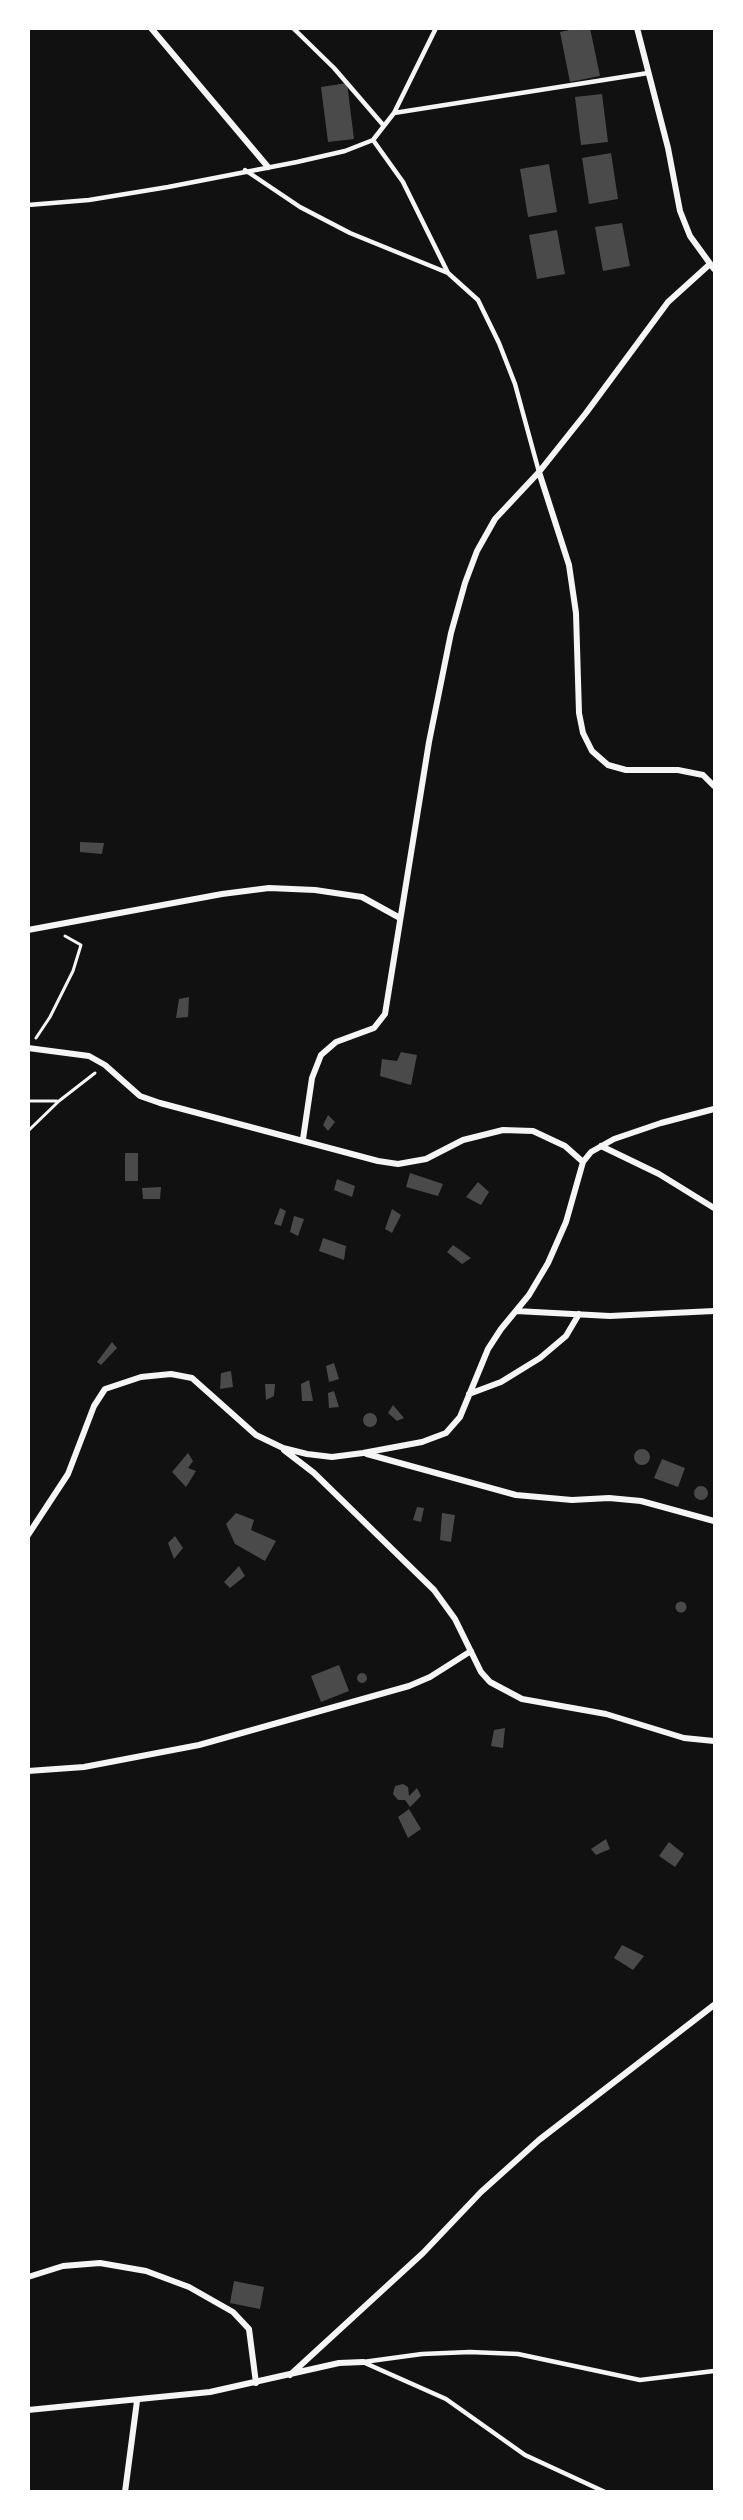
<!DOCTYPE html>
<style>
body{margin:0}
#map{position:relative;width:743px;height:2520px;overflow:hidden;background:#111;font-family:"Archivo Narrow",sans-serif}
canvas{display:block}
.frame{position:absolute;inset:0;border:30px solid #fff;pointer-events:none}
</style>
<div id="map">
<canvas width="743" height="2520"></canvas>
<div class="frame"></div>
</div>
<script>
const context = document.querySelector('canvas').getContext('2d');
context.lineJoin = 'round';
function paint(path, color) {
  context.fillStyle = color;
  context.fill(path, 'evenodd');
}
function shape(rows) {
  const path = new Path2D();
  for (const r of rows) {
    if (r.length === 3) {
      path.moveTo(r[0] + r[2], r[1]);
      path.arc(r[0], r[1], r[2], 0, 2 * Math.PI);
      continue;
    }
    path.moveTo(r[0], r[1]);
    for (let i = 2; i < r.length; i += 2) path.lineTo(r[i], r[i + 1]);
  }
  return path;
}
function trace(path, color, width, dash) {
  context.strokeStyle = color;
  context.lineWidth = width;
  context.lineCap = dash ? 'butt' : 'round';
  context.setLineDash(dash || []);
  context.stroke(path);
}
const building = shape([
 [578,28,590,28,600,76,570,82,560,32],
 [347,83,354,139,328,142,321,87],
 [602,94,608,142,581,145,575,97],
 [611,153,618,199,589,204,582,158],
 [549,164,557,212,528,217,520,169],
 [622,223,630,266,603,271,595,227],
 [557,230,565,274,537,279,529,235],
 [80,842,104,843,102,854,80,852],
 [189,997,188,1017,176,1018,179,999],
 [401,1052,417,1055,411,1085,380,1076,382,1059,397,1061],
 [328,1115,335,1122,328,1131,323,1125],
 [125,1153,138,1153,138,1181,125,1181],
 [410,1173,443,1184,438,1196,406,1187],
 [337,1179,355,1186,352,1197,334,1190],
 [478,1182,489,1192,481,1205,466,1197],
 [161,1187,160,1199,143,1199,142,1188],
 [280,1208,286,1211,281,1226,274,1224],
 [392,1209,401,1215,392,1233,385,1229],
 [294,1216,304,1219,298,1236,290,1232],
 [323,1238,346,1246,344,1260,319,1251],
 [453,1245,471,1258,462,1264,447,1252],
 [112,1342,117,1348,101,1365,97,1362],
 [334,1363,339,1379,329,1382,326,1366],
 [231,1371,233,1387,220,1389,221,1373],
 [309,1380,313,1401,302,1401,301,1384],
 [265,1384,275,1384,274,1396,266,1400],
 [334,1391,339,1407,329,1408,328,1393],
 [393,1405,404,1418,397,1421,388,1413],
 [370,1420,7],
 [642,1457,8],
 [188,1453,193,1461,188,1468,196,1471,186,1487,172,1472],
 [662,1459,685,1468,678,1487,654,1478],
 [701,1493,7],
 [417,1507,424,1508,421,1522,413,1520],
 [236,1513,254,1520,251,1530,276,1541,265,1561,235,1544,226,1524],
 [442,1513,455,1515,451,1542,440,1540],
 [175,1536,183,1548,174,1559,168,1543],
 [239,1566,245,1576,230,1588,224,1582],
 [681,1607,5.5],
 [339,1665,349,1691,321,1702,311,1676],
 [362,1678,5],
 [505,1728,503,1748,491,1746,494,1730],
 [403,1784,408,1787,409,1796,417,1788,421,1796,410,1807,405,1800,398,1800,393,1794,395,1786],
 [409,1809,421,1829,408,1838,398,1817],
 [606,1839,610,1849,596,1855,591,1849],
 [669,1842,684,1854,675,1867,659,1856],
 [622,1945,644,1956,633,1970,614,1958],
 [234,2281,264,2287,260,2309,230,2303]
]);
const path = shape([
 [36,1038,50,1017,73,971,81,945,65,936],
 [28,1101,57,1101],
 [28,1131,59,1101,95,1073]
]);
const service = shape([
 [293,28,334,68,384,126],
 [394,113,648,73],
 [373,140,403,182,448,273],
 [245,170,300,207,350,233,448,273,478,300,499,343,515,384,539,472],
 [28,205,89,200,168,187,297,162,345,151,373,140,394,113,436,28],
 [363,2362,422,2354,470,2352,518,2354,640,2380,714,2371],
 [365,2363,446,2399,525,2455,605,2492]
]);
const minor = shape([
 [151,28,268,167],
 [637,28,668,148,680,211,690,236,714,269],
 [539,472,569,565,576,613,579,713,583,733,592,751,608,765,626,770,678,770,703,775,714,786],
 [28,930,222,894,269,888,315,890,362,897,400,918],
 [28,1048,89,1056,105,1065,140,1096,160,1103,378,1161,398,1164,426,1159,463,1140,503,1130,533,1131,565,1146,583,1162],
 [303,1139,312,1078,321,1055,336,1042,374,1028,385,1014,429,742,451,633,465,583,477,551,495,519,539,472,586,413,668,302,710,264],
 [601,1146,659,1174,714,1208],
 [516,1311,610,1316,714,1311],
 [469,1394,501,1382,540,1358,566,1336,579,1314],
 [284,1450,314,1473,434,1590,455,1619,481,1672,490,1682,522,1699,606,1714,684,1738,714,1741],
 [367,1454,516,1495,572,1500,609,1498,641,1501,714,1521],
 [28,1535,68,1474,94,1406,105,1389,141,1377,171,1374,192,1378,256,1435,283,1448,307,1454,332,1457,363,1453,422,1442,446,1433,460,1417,488,1349,501,1329,529,1295,548,1263,566,1222,583,1162,591,1152,614,1139,661,1123,714,1109],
 [28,1771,84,1767,199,1745,409,1686,430,1677,471,1651],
 [28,2277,63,2266,100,2263,146,2271,189,2287,233,2312,249,2329,256,2383],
 [290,2375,423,2253,481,2192,539,2140,714,2005],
 [28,2410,210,2392,339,2363,363,2362],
 [125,2492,137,2401]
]);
paint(building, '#4a4a4a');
trace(path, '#f5f5f5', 3);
trace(service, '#f5f5f5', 4.5);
trace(minor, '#f5f5f5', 6);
</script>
